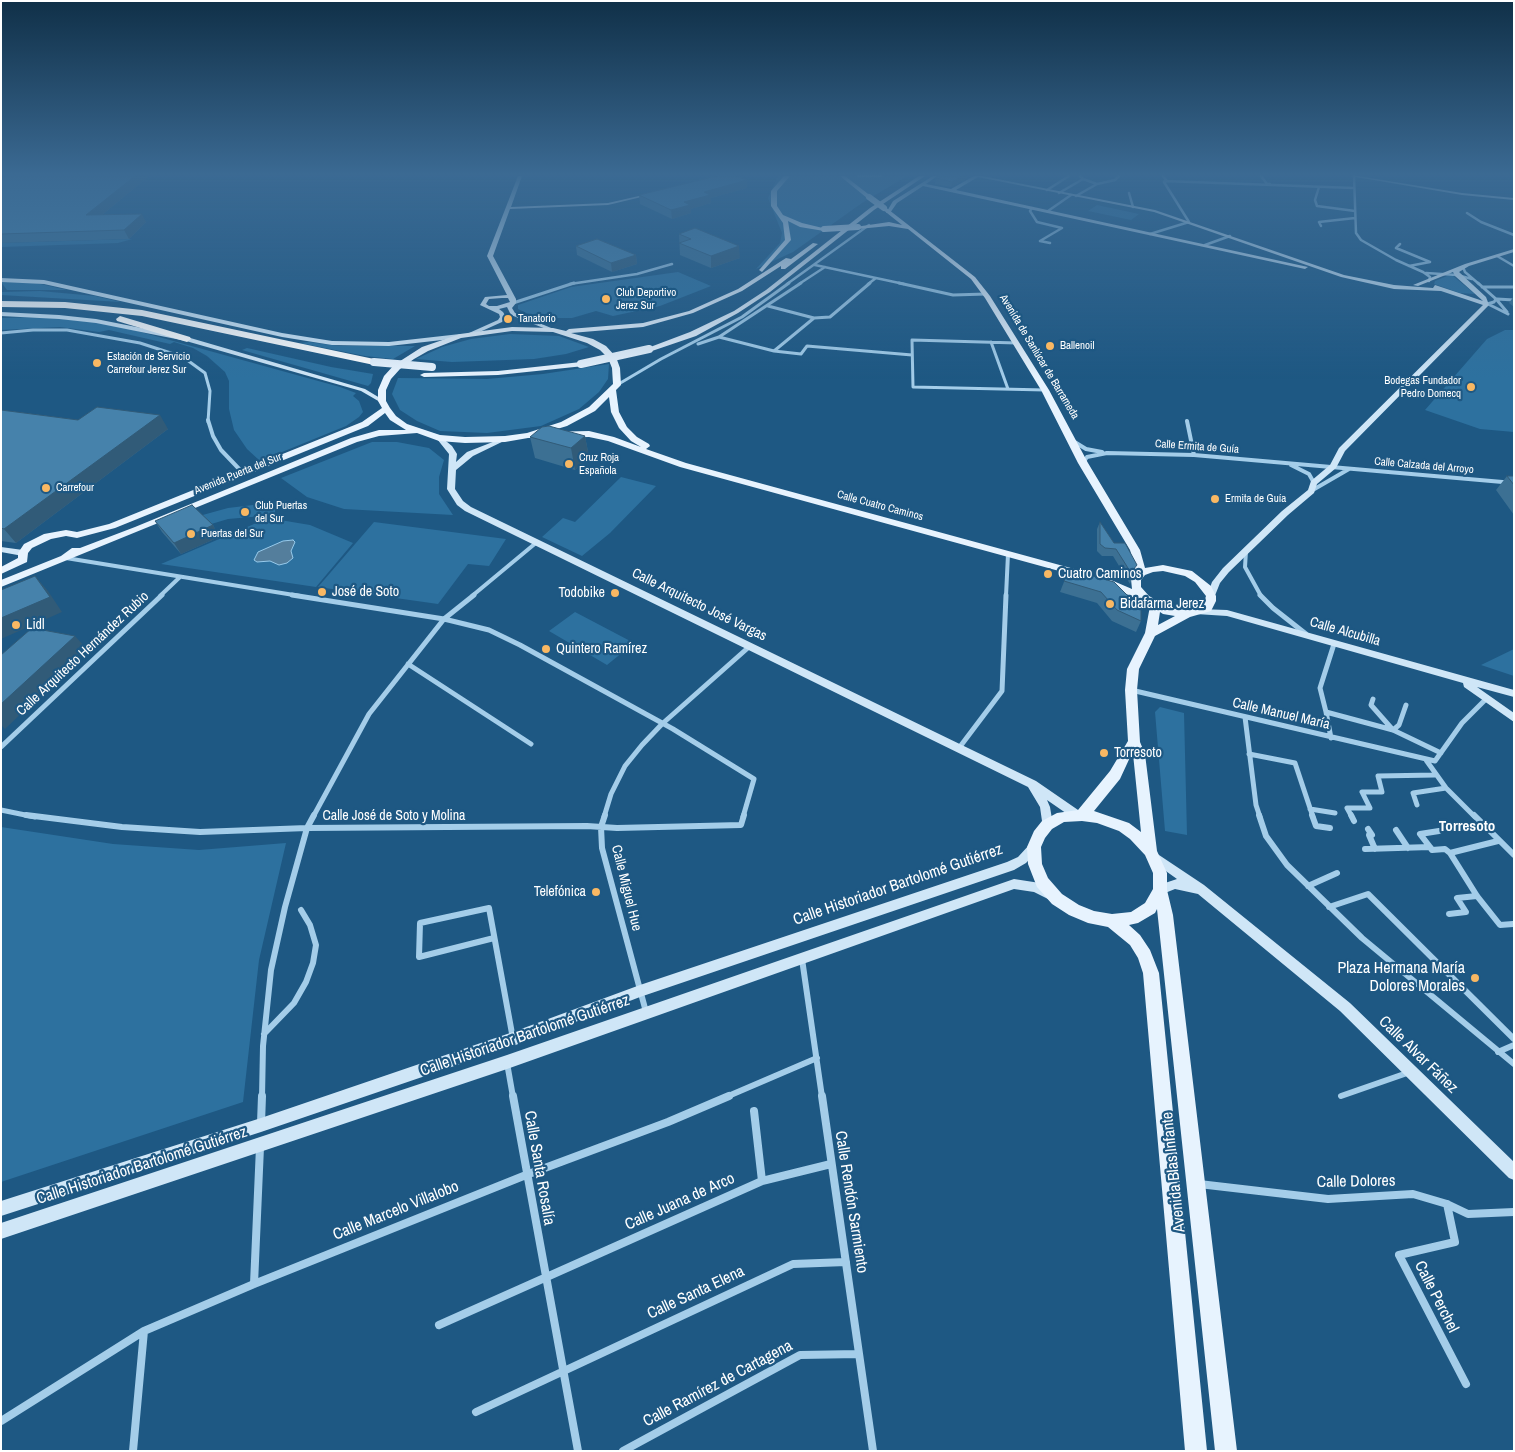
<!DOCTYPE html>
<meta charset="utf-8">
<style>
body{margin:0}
#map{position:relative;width:1515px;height:1452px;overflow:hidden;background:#1e5883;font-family:"Archivo Narrow",sans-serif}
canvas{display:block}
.frame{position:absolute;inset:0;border:2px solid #fff;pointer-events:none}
</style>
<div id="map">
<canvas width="1515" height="1452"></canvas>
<div class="frame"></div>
</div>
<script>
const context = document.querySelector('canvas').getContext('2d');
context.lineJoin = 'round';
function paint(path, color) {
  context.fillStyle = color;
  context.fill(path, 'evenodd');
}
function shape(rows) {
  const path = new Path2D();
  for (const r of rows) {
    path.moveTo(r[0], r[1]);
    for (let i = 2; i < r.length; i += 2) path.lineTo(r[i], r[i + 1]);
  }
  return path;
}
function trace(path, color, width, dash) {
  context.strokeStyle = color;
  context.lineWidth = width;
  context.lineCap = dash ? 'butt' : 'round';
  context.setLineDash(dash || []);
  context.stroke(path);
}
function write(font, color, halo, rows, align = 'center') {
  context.font = font + ' "Archivo Narrow",sans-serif';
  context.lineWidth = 4.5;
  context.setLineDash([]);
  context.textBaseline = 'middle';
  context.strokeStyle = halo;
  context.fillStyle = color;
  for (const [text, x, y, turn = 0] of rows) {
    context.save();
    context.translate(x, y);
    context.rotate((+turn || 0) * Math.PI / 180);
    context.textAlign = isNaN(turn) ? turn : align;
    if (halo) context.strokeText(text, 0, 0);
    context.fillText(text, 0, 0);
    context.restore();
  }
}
const green = shape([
 [778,176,907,176,862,203,793,252,756,269,780,243,782,233,768,198],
 [1097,205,1139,214,1131,220,1088,211],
 [132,239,118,243,1,247,1,243],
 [678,272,711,286,660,306,613,316,596,311,572,318,537,318,518,309,518,305,571,287],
 [1447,276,1453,276,1475,294,1460,293,1434,284,1435,281],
 [1,282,36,283,67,290,7,290],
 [40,291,95,296,121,302,1,295,2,292],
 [41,317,94,322,130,329,340,387,356,393,353,396,359,401,363,412,359,417,346,426,260,461,247,449,234,430,229,409,229,381,225,372,207,356,193,348,174,342,170,344,109,330,99,332,60,327,1,330,1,318],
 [1505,330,1514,330,1514,432,1480,429,1425,410,1487,339],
 [510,334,559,336,589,347,566,354,534,359,452,362,416,359,442,347,471,339],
 [309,342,339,346,415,346,393,359,365,356,300,343],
 [247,348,331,367,373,374,371,383,368,386,242,350],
 [609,364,608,379,599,392,579,409,541,426,487,433,440,431,417,421,400,410,392,394,398,378,487,379,543,374],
 [372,442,397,442,429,448,444,460,439,477,439,494,453,515,344,509,307,497,281,478],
 [621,477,656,486,610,533,582,556,542,537,563,518,575,522],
 [278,502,274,515,228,519,208,525,199,516,228,508],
 [268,518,310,525,353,543,316,587,161,564],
 [374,522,506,539,489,566,468,564,438,604,318,587],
 [575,612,634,643,607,665,549,631],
 [1514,649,1514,676,1481,665],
 [1160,707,1184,713,1187,835,1165,831,1155,712],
 [1,827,113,844,199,850,286,843,259,960,243,1102,1,1182]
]);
const water = shape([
 [293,540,295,542,291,551,293,558,287,563,279,565,270,561,257,562,254,560,258,552,283,541,293,540]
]);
const streetFar5 = shape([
 [858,176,881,176],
 [1261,176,1267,184,1270,184],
 [1354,176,1356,233,1361,240,1396,260,1423,272,1430,277,1429,281],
 [1083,179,1097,184],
 [1165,181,1354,188],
 [1319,187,1315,200,1317,206,1355,211],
 [1047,190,1069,176],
 [1059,193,1083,179,1080,176],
 [1129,193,1133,207],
 [1076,196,1097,184,1115,180,1119,176],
 [1032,208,1030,211,1037,222,1062,228,1040,241,1050,243],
 [1048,211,1071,195],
 [1467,213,1481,222,1514,235],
 [1321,226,1319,222,1355,218],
 [1150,234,1189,222,1164,182,1166,180,1163,176],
 [1400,244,1396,248,1430,262,1409,266],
 [1205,245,1230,236],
 [1497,256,1514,266],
 [815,265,904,284],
 [1463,267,1465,272,1479,284],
 [1426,273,1457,275,1472,279],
 [570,284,637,274,672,264],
 [787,284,869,225],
 [799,284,825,267],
 [868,284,876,278]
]);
const streetFar4 = shape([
 [899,283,953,295,986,294],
 [1478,283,1496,299,1494,302,1487,304],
 [1482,287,1514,287],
 [1496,299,1507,312],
 [1497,299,1514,300],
 [513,303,574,283],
 [1488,304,1508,314],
 [768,306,814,318,830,317,870,283],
 [1,333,33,330,67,330,140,343,183,357,205,373,210,391,208,422],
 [719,337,774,351,814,318],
 [991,342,1008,389],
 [1017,343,912,340,913,387,1045,390],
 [698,344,719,337,801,283],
 [774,351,801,354,807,346,912,355],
 [617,385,661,359,742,317,789,283]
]);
const streetFar3 = shape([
 [208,420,213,436,221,450,243,473],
 [1187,421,1194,455],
 [1073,441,1086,449,1102,452],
 [1083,463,1087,457,1107,453,1194,455,1514,483],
 [1291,465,1309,474,1314,483],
 [1311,491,1349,469],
 [1246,551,1245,567,1261,596],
 [66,558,300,596],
 [160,596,180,577],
 [472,596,537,542],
 [1006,596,1008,554]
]);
const streetFar2 = shape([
 [292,595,444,619,489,630,520,645,673,729,754,779,743,817],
 [1260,595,1273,608,1306,634],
 [1334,644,1320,688,1326,712,1393,730,1441,753],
 [408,664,531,744],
 [1131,690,1435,761,1462,723,1487,698],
 [1373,699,1371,705,1393,730,1399,725,1406,705],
 [1326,712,1331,738],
 [1245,717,1256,805,1260,817],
 [1,747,162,595],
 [959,748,1002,691,1006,595],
 [1249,754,1295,763,1313,817],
 [1426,760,1446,788,1475,817],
 [1417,805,1413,793,1446,788],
 [1310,809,1335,813],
 [1,810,35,817],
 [313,817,369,714,444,619,474,595],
 [604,817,611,794,625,766,642,745,662,724,750,646],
 [1352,817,1347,808,1370,808,1362,792,1382,792,1378,776,1435,775]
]);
const streetFar1 = shape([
 [26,815,122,827,200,832,307,828,587,826,617,828,741,825,744,815],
 [605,815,601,827,602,848,646,1012],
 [1259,815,1266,836,1287,865,1362,938,1514,1064],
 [1312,815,1316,826,1330,828],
 [1351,815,1354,821],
 [1474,815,1514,855],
 [1368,829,1372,835,1369,835,1375,849],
 [1396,830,1408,848],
 [1498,841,1450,853,1477,896,1500,925,1513,924],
 [1430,847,1420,834,1439,831],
 [1365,849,1430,847,1432,850,1445,849,1450,853],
 [1308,886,1337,873],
 [1329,907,1368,894,1514,1039],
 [1449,914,1466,912,1457,898,1477,896],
 [494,938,419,957,420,923,489,908,513,1039],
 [802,959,822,1097],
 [264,1034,294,1003,306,982,313,963,316,945,310,925,301,910],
 [1498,1052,1514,1045],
 [507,1063,513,1097],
 [1341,1096,1410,1072],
 [262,1097,263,1046,271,970,285,907,307,828,314,815],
 [726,1097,817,1058]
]);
const street = shape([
 [513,1096,578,1451],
 [822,1096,873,1451],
 [754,1111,762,1181],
 [261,1123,262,1096],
 [1199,1184,1328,1199,1413,1194,1447,1204,1468,1214,1514,1212],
 [1447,1204,1455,1242,1399,1255,1466,1384],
 [254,1284,260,1147],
 [439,1325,762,1181,831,1164],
 [476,1412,793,1264,846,1262],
 [1,1421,144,1331,254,1284,526,1175,668,1122,729,1096],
 [133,1451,144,1331],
 [623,1451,800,1355,859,1354]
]);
const secondary = shape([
 [518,176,522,176,511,207,608,203,652,193,654,194,608,205,510,209,493,256,516,299,516,303,512,308,515,313,556,330,551,331,511,315,507,307,499,309,503,312,506,317,502,322,473,335,469,335,469,333,498,320,500,317,499,314,480,305,485,297,507,295,487,256,518,176],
 [502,298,508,298,510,302,497,306,489,306,486,304,489,299,502,298],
 [933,176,937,176,926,184,951,189,974,176,982,176,1155,210,1344,275,1394,285,1433,288,1435,285,1483,301,1455,276,1453,272,1418,286,1413,285,1465,264,1514,249,1514,252,1469,266,1459,272,1486,297,1489,305,1345,451,1336,468,1317,484,1314,493,1288,515,1229,572,1220,583,1214,598,1211,599,1207,596,1212,582,1223,568,1282,511,1308,490,1311,481,1330,465,1339,448,1483,305,1441,291,1394,289,1341,277,1154,212,978,177,956,190,1308,267,1305,269,923,186,897,203,890,213,886,213,893,201,933,176],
 [1350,176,1358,176,1462,193,1514,198,1514,200,1462,195,1350,176],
 [1,278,44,280,282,333,332,341,389,342,460,334,463,336,460,338,389,346,332,345,282,337,44,284,1,282,1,278],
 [1,312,59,315,96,319,187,337,365,389,385,401,380,402,361,391,186,341,96,323,59,319,1,316,1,312],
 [437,437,441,437,452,446,457,454,456,462,467,452,503,438,508,439,473,456,456,470,455,489,463,501,471,507,1036,781,1081,812,1082,815,1081,818,1077,820,1073,818,1047,800,1050,807,1053,825,1051,828,1047,830,1043,828,1040,807,1028,787,465,511,457,505,447,489,449,454,437,439,437,437],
 [1,547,23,550,27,553,23,556,1,552,1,547],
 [1199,609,1227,610,1514,690,1514,697,1477,687,1514,713,1514,722,1464,687,1463,683,1227,616,1196,614,1195,612,1196,610,1199,609],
 [1034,842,1038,844,1040,847,1038,850,1026,863,1014,870,640,997,513,1046,261,1132,1,1216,1,1201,261,1118,513,1032,640,985,1007,862,1018,857,1030,844,1034,842],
 [1153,851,1204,885,1350,1003,1514,1162,1514,1180,1509,1178,1340,1011,1198,894,1175,889,1160,895,1156,894,1154,890,1156,886,1177,879,1149,859,1147,856,1149,853,1153,851],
 [1014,879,1040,883,1054,891,1056,895,1054,899,1050,900,1034,892,1014,889,507,1069,1,1239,1,1223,507,1055,1014,879]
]);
const primary = shape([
 [784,176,790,176,777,191,777,206,783,215,802,223,827,229,824,231,800,227,788,221,791,240,762,272,759,270,760,269,785,240,783,223,771,206,771,191,784,176],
 [840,176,845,176,872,197,867,198,840,176],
 [919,176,925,176,874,210,770,292,738,313,696,336,652,351,645,349,690,332,734,311,766,290,870,208,919,176],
 [884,206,975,277,990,296,1049,390,1088,463,1140,550,1145,568,1163,565,1192,571,1211,586,1216,596,1216,601,1211,611,1190,617,1155,636,1139,669,1137,690,1140,742,1145,754,1157,851,1167,873,1167,890,1173,915,1237,1451,1215,1451,1157,909,1155,913,1138,923,1129,925,1140,935,1150,950,1159,973,1207,1451,1185,1451,1143,973,1138,958,1130,945,1108,927,1088,923,1069,915,1052,904,1037,887,1028,864,1027,847,1034,831,1042,821,1057,813,1078,810,1110,771,1128,741,1125,690,1127,669,1145,633,1150,606,1099,580,1104,577,1132,589,1131,579,1136,573,1130,550,1078,463,1041,390,985,298,971,279,908,229,889,226,858,229,855,227,889,222,902,225,882,209,884,206],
 [1163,571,1185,576,1195,582,1206,596,1203,606,1187,610,1170,608,1149,596,1141,587,1141,580,1145,575,1153,572,1163,571],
 [1160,612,1163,614,1175,616,1158,625,1160,612],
 [1132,753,1133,754,1141,832,1129,823,1094,811,1120,779,1132,753],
 [1082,821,1097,823,1119,831,1130,839,1145,855,1153,873,1153,889,1145,903,1131,912,1112,914,1094,911,1079,905,1062,894,1048,878,1042,864,1041,847,1045,838,1052,829,1064,822,1082,821],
 [813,243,818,244,785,269,781,269,781,266,742,291,693,313,643,327,571,333,593,339,606,346,616,357,620,368,621,385,616,390,619,412,627,427,637,437,649,444,650,446,646,449,686,463,1089,573,1090,575,1089,577,1081,577,680,467,608,441,589,437,528,438,505,442,465,443,439,441,417,433,379,436,357,442,1,587,1,580,61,556,72,548,80,548,135,527,351,438,379,430,406,430,390,420,385,413,368,426,115,528,77,538,66,536,51,539,32,548,28,553,27,562,1,574,1,567,18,558,18,553,24,544,44,534,66,530,77,532,109,524,362,422,382,408,378,401,378,390,384,376,394,365,422,347,460,334,512,327,553,328,566,331,569,329,643,323,689,311,738,289,786,258,791,259,813,243],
 [512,331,553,332,587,343,600,350,608,358,612,368,613,384,589,407,561,422,527,433,505,436,465,437,440,435,407,424,396,416,390,408,386,401,386,390,391,379,400,369,414,359,428,351,461,338,512,331],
 [609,397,611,412,619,428,631,441,641,447,614,437,589,431,547,432,567,426,595,411,609,397],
 [581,362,585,364,584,366,498,375,424,377,420,375,424,373,498,371,581,362]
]);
const highway = shape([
 [1,301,65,302,142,310,374,359,379,362,374,365,142,316,65,308,1,307,1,301],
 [120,316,190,337,191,339,187,342,117,321,116,319,120,316]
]);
const primaryBridgeFar1 = shape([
 [869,197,884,208],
 [824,229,858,227]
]);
const primaryBridge = shape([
 [374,362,432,367],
 [581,364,649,349]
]);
const wall = shape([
 [149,176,102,215,146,222,129,239,1,243,1,178],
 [939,176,967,176,967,178,951,187,935,184,936,178],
 [747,180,747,188,711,198,711,203,691,209,691,213,672,219,640,204,639,195],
 [679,234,740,258,711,268,680,255],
 [576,246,636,255,637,264,612,272,577,255],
 [1514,296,1514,307,1509,303],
 [1,410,78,420,168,429,16,543,1,541],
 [585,436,589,457,575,470,535,458,530,437],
 [1507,476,1514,476,1514,515,1496,490],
 [155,521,213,525,219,537,181,554,162,532],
 [1100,522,1134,573,1130,584,1113,556,1102,556,1097,551,1097,529],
 [1069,569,1141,621,1136,632,1112,621,1097,603,1060,592]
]);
const shadedWall = shape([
 [135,176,149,176,91,224,86,215],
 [962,176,967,176,967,178,951,187,952,182],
 [747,180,747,188,711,198,711,203,691,209,691,213,672,219,671,210,684,202,704,192],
 [142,214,146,222,129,239,124,230],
 [739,246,740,258,711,268,711,256],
 [636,255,637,264,612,272,611,263],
 [160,415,168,429,16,543,4,529],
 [585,436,589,457,575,470,571,448],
 [213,525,219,537,181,554,174,543],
 [35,576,48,591,62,612,1,639,1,618],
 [75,636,88,650,5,729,1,725,1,704]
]);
const building = shape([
 [5,176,135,176,86,215,142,214,124,230,1,234,1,178,5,176],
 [717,176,736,176,747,180,704,192,710,195,684,202,690,205,671,210,639,195,717,176],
 [939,176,962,176,952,182,936,178,939,176],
 [695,228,739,246,711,256,679,243,691,239,679,234,695,228],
 [597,239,636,255,611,263,576,246,597,239],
 [97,407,160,415,4,529,1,528,1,410,78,420,97,407],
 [549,426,585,436,571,448,530,437,542,427,549,426],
 [1507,476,1514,476,1514,485,1507,476],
 [192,505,213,525,174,543,155,521,192,505],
 [1100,522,1114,543,1125,543,1137,565,1133,570,1133,576,1116,549,1105,548,1100,544,1100,522],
 [1069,569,1114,582,1141,609,1141,621,1117,610,1101,592,1064,581,1069,569],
 [35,576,50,597,1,618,1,590,35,576],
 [32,628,75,636,1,704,1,655,32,628]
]);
const markers = [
 [606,299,5,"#f9b863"],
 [508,319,5,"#f9b863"],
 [1050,346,5,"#f9b863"],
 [97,363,5,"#f9b863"],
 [1471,387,5,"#f9b863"],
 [569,464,5,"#f9b863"],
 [46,488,5,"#f9b863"],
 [1215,499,5,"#f9b863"],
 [245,512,5,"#f9b863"],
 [191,534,5,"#f9b863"],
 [1048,574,5,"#f9b863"],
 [322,592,5,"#f9b863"],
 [615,593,5,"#f9b863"],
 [1110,604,5,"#f9b863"],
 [16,625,5,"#f9b863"],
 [546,649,5,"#f9b863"],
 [1104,753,5,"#f9b863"],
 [596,892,5,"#f9b863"],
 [1475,978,5,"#f9b863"]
];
const farPoinames = [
 ["Club Deportivo",616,293],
 ["Jerez Sur",616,306],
 ["Tanatorio",518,319],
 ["Ballenoil",1060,346],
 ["Estación de Servicio",107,357],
 ["Carrefour Jerez Sur",107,370],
 ["Bodegas Fundador",1461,381,"right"],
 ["Pedro Domecq",1461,394,"right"],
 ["Cruz Roja",579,458],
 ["Española",579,471],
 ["Carrefour",56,488],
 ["Ermita de Guía",1225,499],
 ["Club Puertas",255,506],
 ["del Sur",255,519],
 ["Puertas del Sur",201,534]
];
const farStreetnames = [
 ["Avenida de Sanlúcar de Barrameda",1039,357,59],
 ["Calle Ermita de Guía",1197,447,4],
 ["Calle Calzada del Arroyo",1424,466,5],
 ["Avenida Puerta del Sur",238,474,-22],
 ["Calle Cuatro Caminos",880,506,15]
];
const poiNames = [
 ["Cuatro Caminos",1058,574],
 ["José de Soto",332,592],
 ["Todobike",605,593,"right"],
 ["Bidafarma Jerez",1120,604],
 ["Lidl",26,625],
 ["Quintero Ramírez",556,649],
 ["Torresoto",1114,753],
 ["Telefónica",586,892,"right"]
];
const streetNames = [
 ["Calle Arquitecto José Vargas",699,605,26],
 ["Calle Alcubilla",1345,632,16],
 ["Calle Arquitecto Hernández Rubio",83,654,-43],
 ["Calle Manuel María",1281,714,13],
 ["Calle José de Soto y Molina",394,816],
 ["Calle Miguel Hue",626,888,76]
];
const neighbourhoodNames = [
 ["Torresoto",1467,827]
];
const nearStreetnames = [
 ["Calle Historiador Bartolomé Gutiérrez",898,885,-19],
 ["Calle Historiador Bartolomé Gutiérrez",525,1036,-19],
 ["Calle Alvar Fáñez",1418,1055,44],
 ["Calle Historiador Bartolomé Gutiérrez",142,1166,-18],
 ["Calle Santa Rosalía",539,1168,80],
 ["Avenida Blas Infante",1174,1172,-96],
 ["Calle Dolores",1356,1182,-1],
 ["Calle Juana de Arco",680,1202,-24],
 ["Calle Rendón Sarmiento",851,1202,81],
 ["Calle Marcelo Villalobo",396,1211,-22],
 ["Calle Santa Elena",696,1293,-25],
 ["Calle Perchel",1436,1297,63],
 ["Calle Ramírez de Cartagena",718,1384,-28]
];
const nearPoinames = [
 ["Plaza Hermana María",1465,969],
 ["Dolores Morales",1465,987]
];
paint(green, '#2d719f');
paint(water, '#547e9c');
trace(water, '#97caeb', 1);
trace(streetFar5, '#a4cde9', 2.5);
trace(streetFar4, '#a4cde9', 3);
trace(streetFar3, '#a4cde9', 4);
trace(streetFar2, '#a4cde9', 5);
trace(streetFar1, '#a4cde9', 6);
trace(street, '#a4cde9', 8);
paint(secondary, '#cfe6f7');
paint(primary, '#e7f3fe');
paint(highway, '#fff');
trace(primaryBridgeFar1, '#e7f3fe', 6);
trace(primaryBridge, '#e7f3fe', 8);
paint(wall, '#3c7093');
paint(shadedWall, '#315b78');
paint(building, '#4682ab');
trace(building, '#315b78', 1);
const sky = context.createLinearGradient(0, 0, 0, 379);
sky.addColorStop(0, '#103048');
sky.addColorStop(0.46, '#3b6a93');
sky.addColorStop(1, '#3b6a9300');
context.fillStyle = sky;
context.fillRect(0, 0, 1515, 379);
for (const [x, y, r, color] of markers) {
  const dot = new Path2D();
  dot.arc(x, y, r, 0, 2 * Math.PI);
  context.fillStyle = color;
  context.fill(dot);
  trace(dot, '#1e5883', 2);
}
write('11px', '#fff', '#1e5883', farPoinames, 'left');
write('11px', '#fff', '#1e5883', farStreetnames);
write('14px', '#fff', '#1e5883', poiNames, 'left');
write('14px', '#fff', '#1e5883', streetNames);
write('bold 15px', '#fff', '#1e5883', neighbourhoodNames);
write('16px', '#fff', '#1e5883', nearStreetnames);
write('16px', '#fff', '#1e5883', nearPoinames, 'right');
</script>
